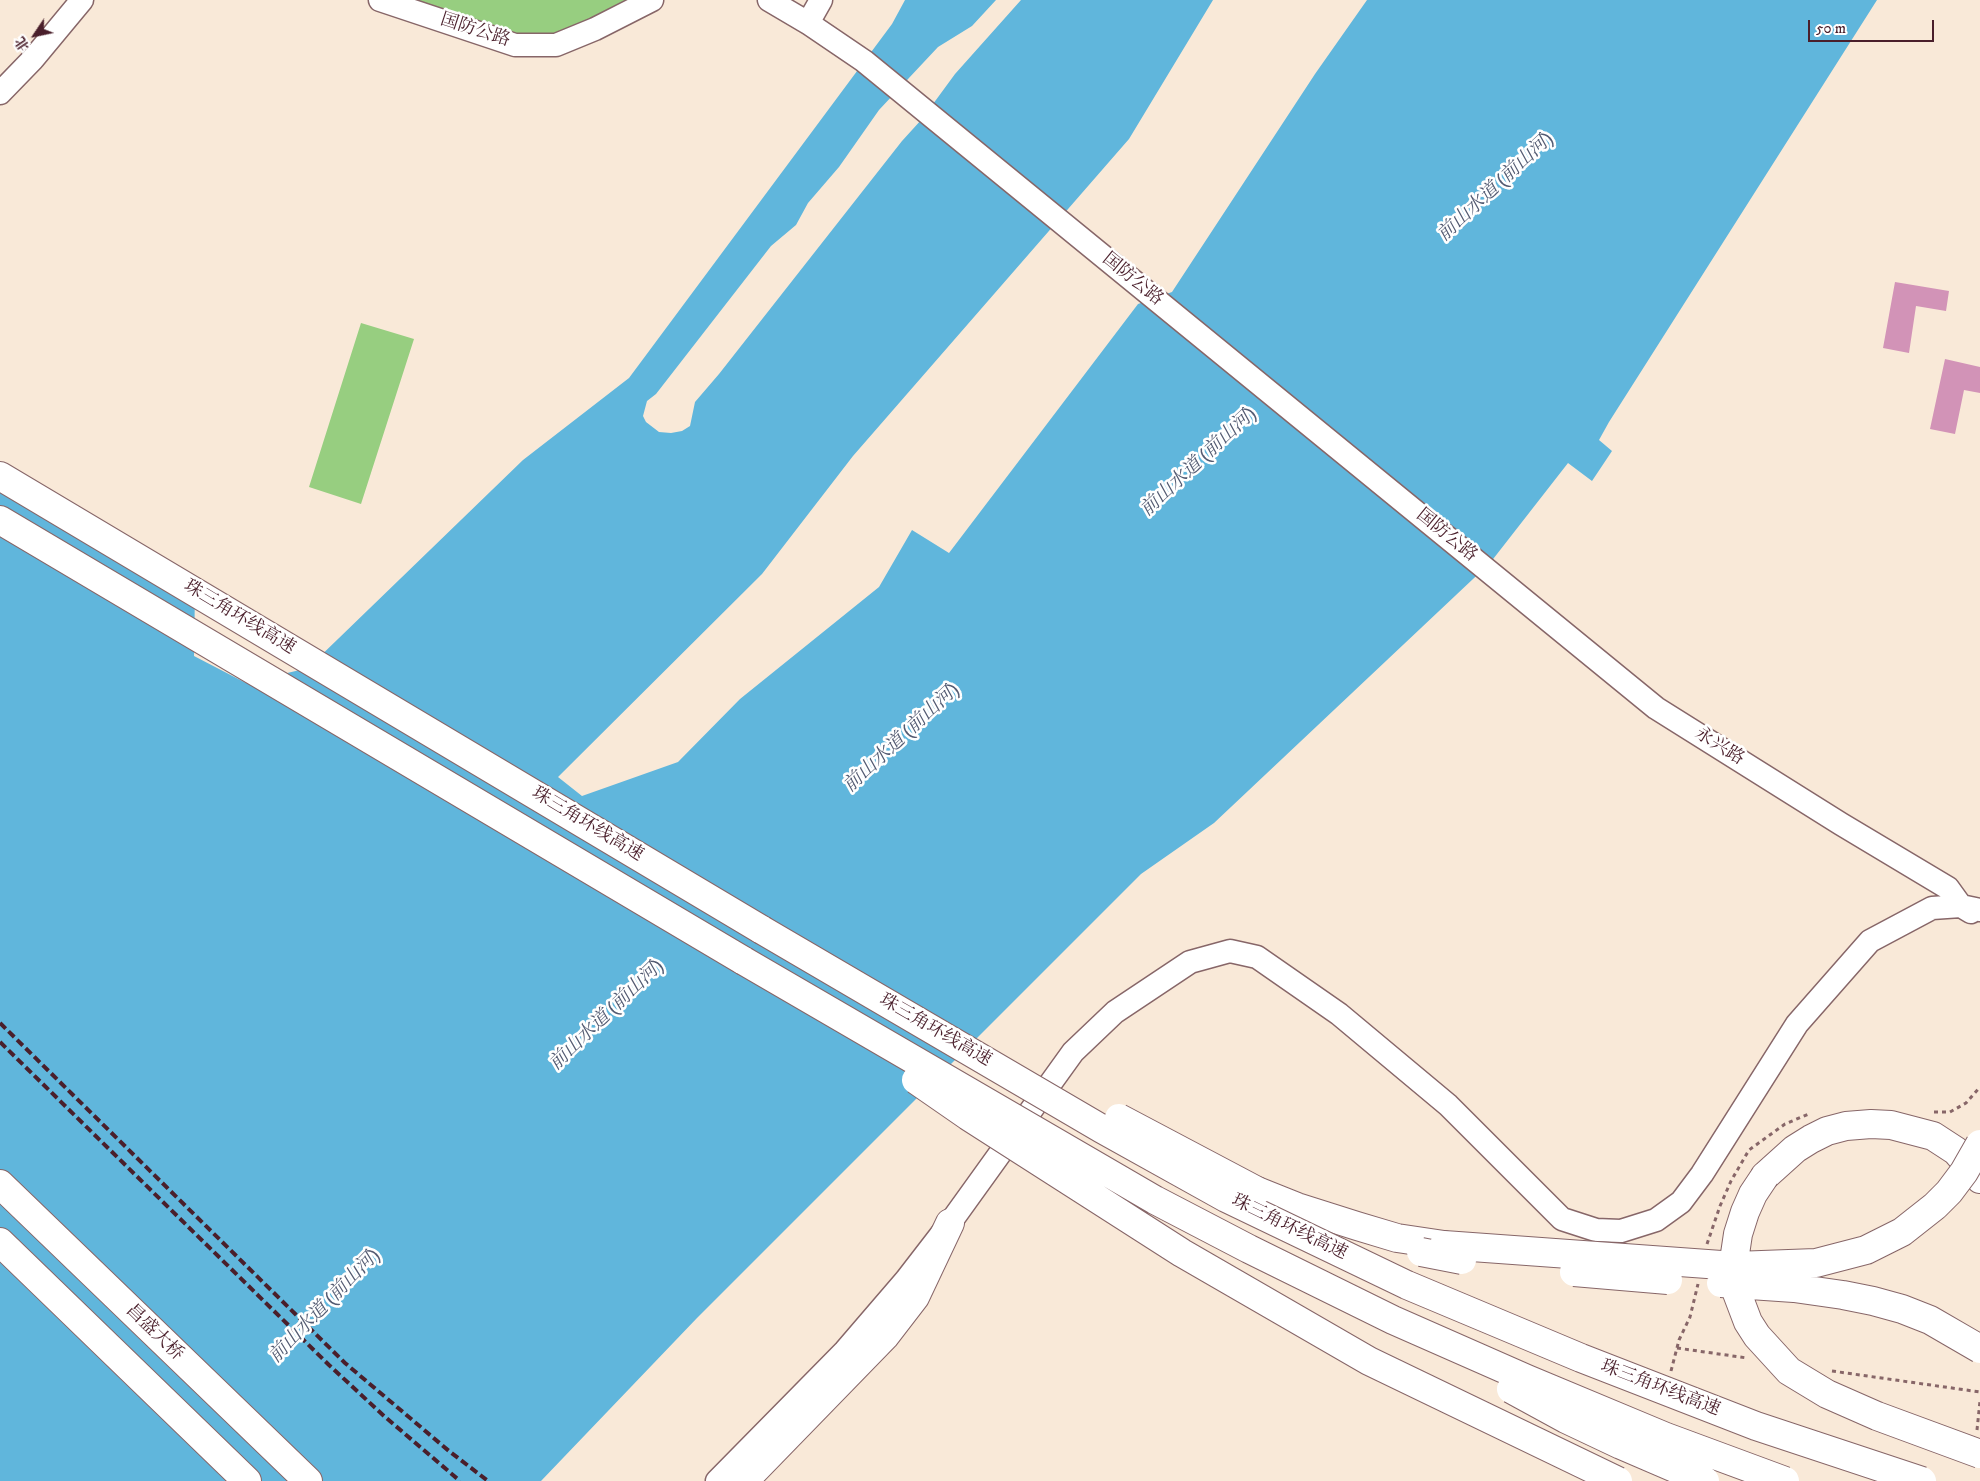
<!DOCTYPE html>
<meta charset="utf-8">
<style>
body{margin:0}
#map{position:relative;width:1980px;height:1481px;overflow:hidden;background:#f9e9d8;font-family:"IM FELL DW Pica","Noto Serif SC",serif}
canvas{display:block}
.north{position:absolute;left:10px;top:10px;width:50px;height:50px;-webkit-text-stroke:4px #fff;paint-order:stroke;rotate:236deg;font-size:14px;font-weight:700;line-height:20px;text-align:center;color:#4a1f2b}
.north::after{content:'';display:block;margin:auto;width:18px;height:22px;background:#4a1f2b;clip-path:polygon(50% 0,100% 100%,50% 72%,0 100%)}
.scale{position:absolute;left:1808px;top:20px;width:126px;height:22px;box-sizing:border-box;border:2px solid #4a1f2b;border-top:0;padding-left:6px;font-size:15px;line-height:18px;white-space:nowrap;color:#4a1f2b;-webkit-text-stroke:4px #fff;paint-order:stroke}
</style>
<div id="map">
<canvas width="1980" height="1481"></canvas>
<div class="north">北</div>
<div class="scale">50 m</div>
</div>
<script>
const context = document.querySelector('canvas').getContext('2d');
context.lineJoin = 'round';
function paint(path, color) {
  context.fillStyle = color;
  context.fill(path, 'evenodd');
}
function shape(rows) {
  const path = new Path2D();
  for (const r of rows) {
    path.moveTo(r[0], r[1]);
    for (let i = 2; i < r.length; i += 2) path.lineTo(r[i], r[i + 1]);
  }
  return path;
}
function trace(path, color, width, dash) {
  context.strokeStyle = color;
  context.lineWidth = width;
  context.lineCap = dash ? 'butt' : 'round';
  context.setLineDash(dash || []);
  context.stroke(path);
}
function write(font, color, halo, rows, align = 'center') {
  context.font = font + ' "IM FELL DW Pica","Noto Serif SC",serif';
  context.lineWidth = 5;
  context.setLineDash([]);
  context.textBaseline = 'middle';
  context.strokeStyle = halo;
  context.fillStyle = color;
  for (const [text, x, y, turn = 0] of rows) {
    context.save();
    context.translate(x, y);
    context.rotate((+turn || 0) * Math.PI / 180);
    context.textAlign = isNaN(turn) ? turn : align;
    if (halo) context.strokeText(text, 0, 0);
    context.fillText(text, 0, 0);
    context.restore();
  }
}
const green = shape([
 [386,0,646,0,556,43,515,44],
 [361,323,414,339,361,504,309,487]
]);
const water = shape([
 [905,0,996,0,972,26,938,47,879,110,839,167,808,203,796,225,771,246,656,394,647,401,643,416,646,422,659,432,671,433,682,431,690,426,695,402,719,374,902,141,922,119,955,74,1021,0,1213,0,1129,139,853,456,762,574,558,777,582,796,678,762,740,699,879,587,912,530,949,553,1138,304,1172,292,1315,74,1367,0,1877,0,1609,422,1599,440,1612,451,1592,481,1568,463,1490,563,1214,823,1141,874,697,1318,541,1481,0,1481,0,489,77,534,141,543,195,590,194,656,246,683,308,668,523,460,629,378,892,24]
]);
const building = shape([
 [1895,282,1949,291,1946,311,1916,306,1909,353,1883,348],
 [1945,359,1980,367,1980,393,1964,390,1955,434,1930,429]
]);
const path = shape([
 [1934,1112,1950,1112,1966,1103,1980,1087],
 [1707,1244,1720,1206,1731,1181,1749,1150,1785,1124,1811,1113],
 [1677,1348,1747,1358],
 [1671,1371,1679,1340,1690,1317,1698,1284],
 [1832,1371,1980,1392],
 [1977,1430,1980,1401]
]);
const minor = shape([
 [380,0,515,45,556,45,595,29,652,0],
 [769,0,808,23,864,61,1656,708,1841,824,1948,888,1961,906,1971,912],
 [808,23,821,0],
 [0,93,33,59,82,0],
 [717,1481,845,1351,906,1280,950,1223,1073,1052,1115,1012,1190,962,1230,951,1257,957,1339,1014,1448,1105,1562,1219,1596,1230,1621,1231,1656,1220,1681,1202,1702,1174,1797,1024,1870,941,1932,908,1961,906,1980,910]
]);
const major = shape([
 [0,1184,308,1481],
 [0,1242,247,1481],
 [744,1481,885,1336,915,1297,950,1223]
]);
const highway = shape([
 [0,476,762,930],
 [0,520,744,961],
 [1765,1176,1795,1149,1811,1139,1827,1131,1846,1126,1871,1124,1891,1125,1933,1136,1956,1151,1980,1179],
 [1257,1191,1297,1207,1357,1226,1397,1238,1444,1245]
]);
const rail = shape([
 [0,1023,345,1363,449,1451,488,1481],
 [0,1042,329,1365,384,1416,460,1481]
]);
const highwayBridge = shape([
 [762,930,1102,1129,1226,1198,1407,1285,1581,1358,1756,1426,1922,1481],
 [744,961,1155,1200,1249,1249,1393,1320,1527,1379,1666,1437,1785,1481],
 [916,1080,968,1116,1182,1253,1369,1361,1618,1481],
 [1119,1118,1257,1191],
 [1765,1176,1753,1194,1745,1212,1738,1234,1735,1254,1737,1293,1748,1322,1757,1336,1789,1371,1827,1394,1877,1416,1980,1454],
 [1444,1245,1735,1266,1816,1263,1866,1250,1902,1232,1935,1206,1949,1192,1964,1172,1980,1144],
 [1421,1252,1462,1260],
 [1574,1272,1668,1280],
 [1721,1283,1794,1288,1843,1295,1873,1301,1902,1309,1930,1320,1980,1349],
 [1511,1389,1566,1419,1621,1445,1705,1481]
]);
const streetNames = [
 ["国防公路",475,31,18],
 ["国防公路",1132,280,39],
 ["国防公路",1446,536,39],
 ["珠三角环线高速",239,618,31],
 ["永兴路",1719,747,32],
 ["珠三角环线高速",587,825,31],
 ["珠三角环线高速",935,1031,30],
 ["珠三角环线高速",1289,1228,26],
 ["昌盛大桥",154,1333,44],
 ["珠三角环线高速",1660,1389,21]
];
const waterNames = [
 ["前山水道 (前山河)",1496,188,-43],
 ["前山水道 (前山河)",1199,463,-43],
 ["前山水道 (前山河)",902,739,-43],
 ["前山水道 (前山河)",607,1016,-44],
 ["前山水道 (前山河)",325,1307,-46]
];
paint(green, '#97ce80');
paint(water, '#60b6dc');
paint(building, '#d293b7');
trace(minor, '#876668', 25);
trace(major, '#876668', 30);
trace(highway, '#876668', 30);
trace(path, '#876668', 3, [4, 4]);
trace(minor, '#fff', 22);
trace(major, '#fff', 28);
trace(highway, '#fff', 28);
trace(rail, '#4a1f2b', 4, [8, 4]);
trace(highwayBridge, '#876668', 30, []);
trace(highwayBridge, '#fff', 28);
write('18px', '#4a1f2b', '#fff', streetNames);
write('italic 19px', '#535b72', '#fff', waterNames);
</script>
